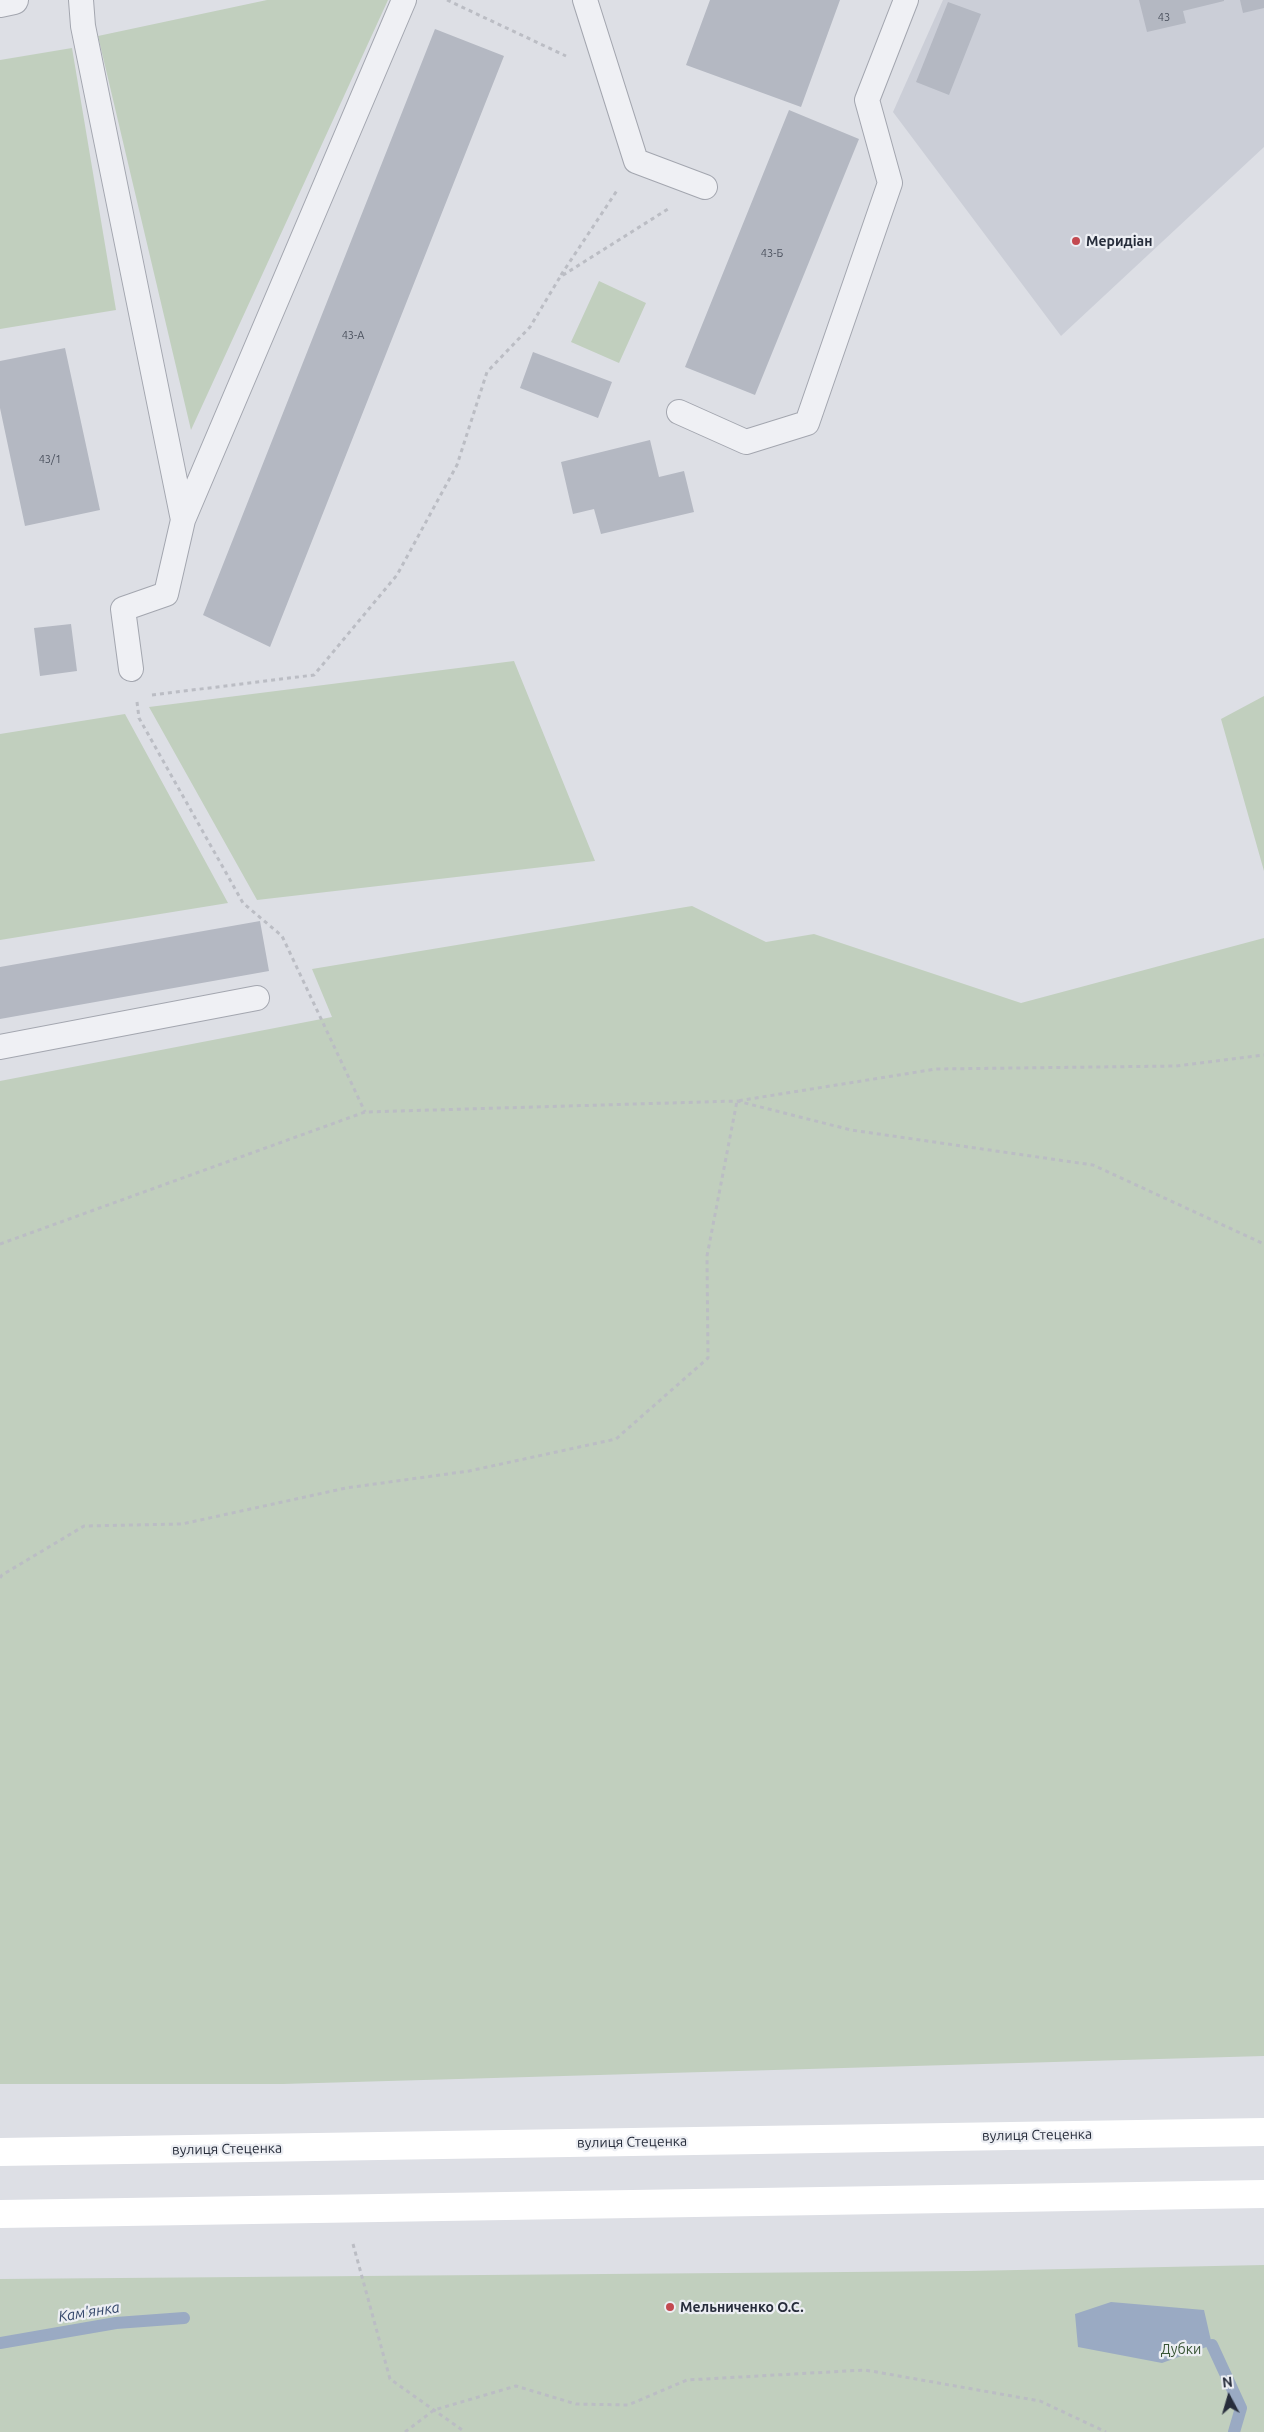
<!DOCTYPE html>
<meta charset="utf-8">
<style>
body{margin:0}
#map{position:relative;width:1264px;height:2432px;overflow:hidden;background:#dddfe5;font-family:Ubuntu,sans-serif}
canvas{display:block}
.north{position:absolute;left:1204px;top:2372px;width:50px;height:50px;-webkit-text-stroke:4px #eceef3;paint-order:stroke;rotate:354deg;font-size:14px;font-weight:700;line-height:20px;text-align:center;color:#272d3b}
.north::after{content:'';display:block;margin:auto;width:18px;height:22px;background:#272d3b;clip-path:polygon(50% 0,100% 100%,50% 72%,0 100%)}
</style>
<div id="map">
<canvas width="1264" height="2432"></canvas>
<div class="north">N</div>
</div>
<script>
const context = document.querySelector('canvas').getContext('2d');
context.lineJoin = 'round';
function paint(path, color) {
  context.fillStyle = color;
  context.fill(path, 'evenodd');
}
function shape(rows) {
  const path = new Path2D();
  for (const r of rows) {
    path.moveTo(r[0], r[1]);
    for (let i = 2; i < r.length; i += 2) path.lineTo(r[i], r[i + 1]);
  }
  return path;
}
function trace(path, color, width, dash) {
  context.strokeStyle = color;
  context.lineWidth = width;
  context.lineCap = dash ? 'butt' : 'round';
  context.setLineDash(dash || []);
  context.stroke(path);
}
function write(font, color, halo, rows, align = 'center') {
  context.font = font + ' Ubuntu,sans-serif';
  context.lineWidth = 4.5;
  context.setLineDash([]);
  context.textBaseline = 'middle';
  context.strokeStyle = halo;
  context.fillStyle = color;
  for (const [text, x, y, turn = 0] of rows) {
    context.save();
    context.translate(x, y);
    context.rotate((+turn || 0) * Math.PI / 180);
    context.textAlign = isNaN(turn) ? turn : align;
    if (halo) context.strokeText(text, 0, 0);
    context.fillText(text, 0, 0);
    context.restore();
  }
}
const built = shape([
 [943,0,1264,0,1264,147,1061,336,893,112]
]);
const green = shape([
 [267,0,388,0,191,430,98,36],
 [72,48,116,310,0,329,0,60],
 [599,281,646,303,619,363,571,342],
 [514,661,595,861,257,900,149,707],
 [1264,696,1264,871,1221,719],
 [125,714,228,903,0,940,0,734],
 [692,906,766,942,814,934,1021,1003,1264,938,1264,2056,283,2084,0,2084,0,1081,332,1017,312,969],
 [1264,2265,1264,2432,0,2432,0,2279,968,2271]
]);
const water = shape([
 [1111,2302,1204,2310,1212,2345,1162,2363,1078,2347,1075,2314]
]);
const stream = shape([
 [0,2343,116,2323,184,2318],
 [1212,2345,1241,2408,1234,2432]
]);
const building = shape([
 [710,0,840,0,801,107,686,65],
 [1139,0,1224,0,1224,1,1183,11,1186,23,1147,32],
 [1240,0,1264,0,1264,8,1243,13],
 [948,2,981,14,949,95,916,82],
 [435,29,504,56,270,647,203,615],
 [789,110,859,139,755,395,685,367],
 [65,348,100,510,25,526,0,408,0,361],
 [533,352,612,382,598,418,520,388],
 [650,440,659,477,684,471,694,512,601,534,594,509,573,514,561,462],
 [71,624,77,671,40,676,34,628],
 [260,921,269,971,0,1019,0,967]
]);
const path = shape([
 [447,0,566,56],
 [561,275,618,189],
 [152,695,314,675,397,575,457,465,487,372,530,327,560,277,668,209],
 [137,702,139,718,243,903,282,936,365,1112],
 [0,1244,365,1112,737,1101,851,1130,1093,1165,1264,1244],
 [0,1578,2,1575,84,1526,182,1524,346,1488,469,1471,616,1439,708,1358,707,1256,737,1101,936,1069,1176,1066,1264,1055],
 [353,2244,390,2379,465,2432],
 [405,2432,434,2410,516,2386,576,2404,628,2405,687,2380,865,2370,1040,2401,1106,2432]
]);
const lane = shape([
 [81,0,83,26,183,520,166,594,123,609,131,669],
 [585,0,636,161,705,187],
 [679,412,746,442,807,423,890,183,867,100,906,0],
 [183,520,404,0],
 [0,1047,257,998]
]);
const street = shape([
 [0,3,14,0]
]);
const secondary = shape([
 [0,2152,1264,2132],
 [0,2214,1264,2194]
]);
const markers = [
 [1076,241,5,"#c34950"],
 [670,2307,5,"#c34950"]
];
const numberNames = [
 ["43",1164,17],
 ["43-Б",772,253],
 ["43-А",353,335],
 ["43/1",50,459]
];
const poiNames = [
 ["Меридіан",1086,241],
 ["Мельниченко О.С.",680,2307]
];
const streetNames = [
 ["вулиця Стеценка",1037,2135,-1],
 ["вулиця Стеценка",632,2142,-1],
 ["вулиця Стеценка",227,2149,-1]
];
const parkNames = [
 ["Дубки",1181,2349]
];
const waterNames = [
 ["Кам'янка",89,2312,-9]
];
paint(built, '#cbced7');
paint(green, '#c1cfbe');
paint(water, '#9aaac3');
trace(stream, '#9aaac3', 12);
paint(building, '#b4b8c2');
trace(lane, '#a3a6af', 26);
trace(street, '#a3a6af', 30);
trace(path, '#bbbdc4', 3, [4, 4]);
trace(lane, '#eff0f4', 24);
trace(street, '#eff0f4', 28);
trace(secondary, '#fff', 28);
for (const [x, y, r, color] of markers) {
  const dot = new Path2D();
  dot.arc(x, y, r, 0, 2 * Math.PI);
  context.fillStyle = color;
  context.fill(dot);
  trace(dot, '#eceef3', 2);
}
write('11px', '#4a505d', null, numberNames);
write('bold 14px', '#272d3b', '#eceef3', poiNames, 'left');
write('14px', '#272d3b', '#eceef3', streetNames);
write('14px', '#395536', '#eceef3', parkNames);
write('italic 15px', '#35486b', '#eceef3', waterNames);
</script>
